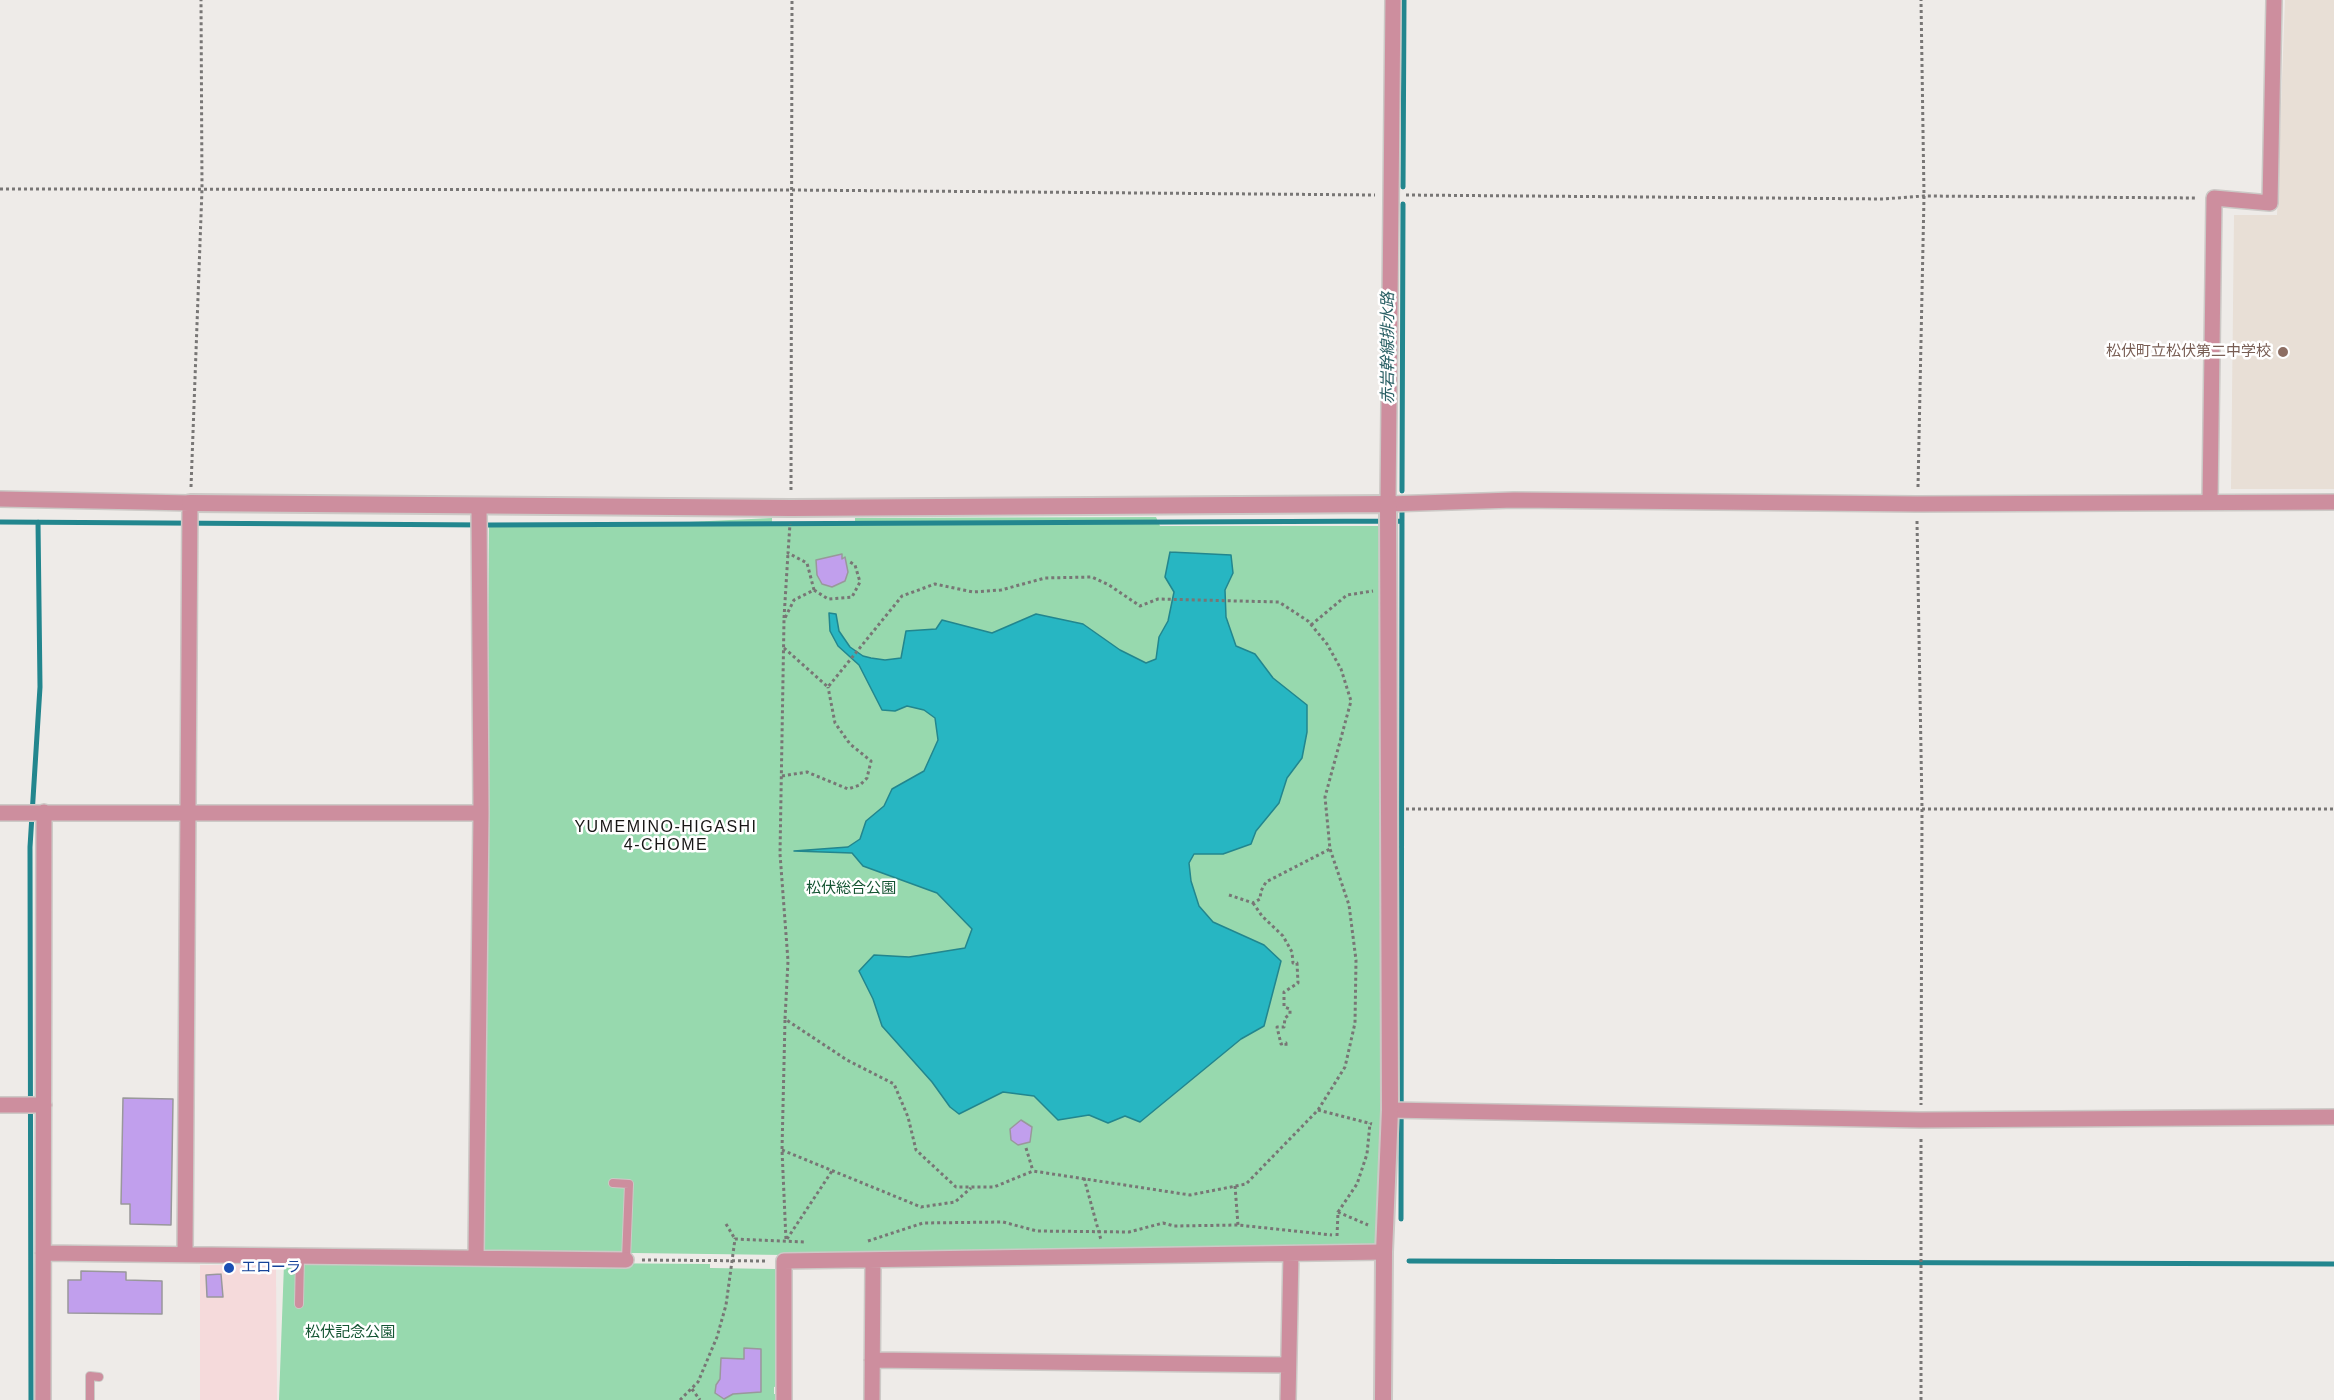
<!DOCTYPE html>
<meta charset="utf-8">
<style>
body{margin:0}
canvas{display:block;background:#eeebe8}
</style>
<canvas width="2334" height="1400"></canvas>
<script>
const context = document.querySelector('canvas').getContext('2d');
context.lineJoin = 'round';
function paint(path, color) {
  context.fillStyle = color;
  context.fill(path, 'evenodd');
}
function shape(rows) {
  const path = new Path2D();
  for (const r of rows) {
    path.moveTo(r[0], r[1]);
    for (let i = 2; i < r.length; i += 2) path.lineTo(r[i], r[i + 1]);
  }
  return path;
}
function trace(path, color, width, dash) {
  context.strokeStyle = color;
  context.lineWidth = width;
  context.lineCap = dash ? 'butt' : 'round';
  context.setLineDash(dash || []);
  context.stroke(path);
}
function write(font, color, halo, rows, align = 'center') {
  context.font = font + ' Helvetica,"Noto Sans JP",sans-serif';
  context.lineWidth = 5;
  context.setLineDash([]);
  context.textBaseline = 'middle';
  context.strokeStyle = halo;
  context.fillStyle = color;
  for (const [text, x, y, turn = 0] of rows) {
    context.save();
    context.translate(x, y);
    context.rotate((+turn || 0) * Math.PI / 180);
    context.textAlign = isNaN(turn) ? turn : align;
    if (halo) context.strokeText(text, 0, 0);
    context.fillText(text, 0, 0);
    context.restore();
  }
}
const built = shape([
 [2285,0,2334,0,2334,489,2231,489,2234,215,2277,215]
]);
const industrial = shape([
 [200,1265,276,1265,277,1400,200,1400]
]);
const green = shape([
 [1156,517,1160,526,1388,526,1381,1248,784,1255,483,1251,489,525,627,525,772,518,772,525,855,525,855,518],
 [305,1261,710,1264,710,1268,775,1269,775,1277,781,1277,779,1386,774,1387,774,1394,778,1394,778,1400,279,1400,284,1264,305,1264]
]);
const water = shape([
 [1170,552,1231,555,1233,573,1225,590,1226,617,1236,646,1255,654,1273,678,1307,705,1307,732,1302,758,1287,778,1279,803,1256,831,1251,844,1223,854,1194,854,1189,863,1191,881,1199,906,1213,922,1264,945,1281,961,1264,1026,1241,1039,1140,1122,1125,1116,1108,1123,1089,1115,1058,1120,1034,1096,1003,1092,959,1114,950,1107,932,1082,882,1026,873,999,859,971,874,955,909,957,965,948,972,929,937,893,863,866,852,853,794,851,848,847,860,839,866,821,884,806,892,789,924,771,938,740,935,718,924,710,907,706,895,711,882,710,859,665,838,646,830,631,829,613,836,614,839,631,850,647,863,656,871,658,885,660,901,658,906,631,936,629,942,620,992,633,1036,614,1083,624,1120,650,1146,663,1156,659,1159,637,1168,621,1174,592,1165,577,1170,552]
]);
const stream = shape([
 [1403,187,1404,0],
 [1402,491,1403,204],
 [0,522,489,525,1402,521],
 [1401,1219,1402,510],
 [1409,1261,2334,1264],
 [31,1400,30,847,40,687,38,522]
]);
const building = shape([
 [842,554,842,559,845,557,848,572,845,581,832,587,822,584,817,575,816,560,842,554],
 [123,1098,173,1099,171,1225,130,1224,130,1204,121,1204,123,1098],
 [1021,1120,1032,1127,1030,1142,1018,1145,1011,1140,1010,1129,1021,1120],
 [81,1271,126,1272,126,1280,162,1281,162,1314,68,1313,68,1280,81,1280,81,1271],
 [221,1274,223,1297,207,1297,206,1275,221,1274],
 [744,1348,761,1349,761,1392,733,1394,724,1399,715,1393,716,1385,720,1379,721,1358,744,1359,744,1348]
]);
const path = shape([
 [0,189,792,190,1375,195],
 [1406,195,1883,199,1924,196,2197,198],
 [191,487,202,189,201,0],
 [1918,487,1924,196,1921,0],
 [791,490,792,0],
 [1917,521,1922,808,1921,1105],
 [814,590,828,599,852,597,860,582,855,565,850,562],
 [784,618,788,553],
 [1311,625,1347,595,1373,591],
 [784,648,828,687,902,596,935,584,973,592,1001,590,1045,578,1092,577,1109,585,1140,606,1158,599,1279,602,1308,621,1327,644,1341,669,1351,701,1325,797,1330,849,1349,905,1356,960,1355,1023,1345,1067,1318,1110,1246,1184,1190,1195,1033,1171,994,1187,956,1187,916,1150,908,1117,894,1084,847,1060,785,1019,788,961,780,854,784,620,794,600,814,590,807,563,788,553,790,524],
 [782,776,807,772,848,789,860,785,867,778,871,761,850,744,835,723,828,687],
 [1406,809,2334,809],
 [1229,895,1253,903,1260,899,1261,891,1266,882,1330,849],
 [1253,903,1262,916,1283,936,1292,952,1293,963,1297,963,1298,983,1284,992,1284,1007,1290,1009,1290,1014,1285,1018,1284,1027,1277,1027,1281,1044,1286,1043,1286,1048],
 [785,1020,782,1150,786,1240],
 [1318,1110,1372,1124],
 [1026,1148,1033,1171],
 [782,1150,921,1207,955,1202,971,1188],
 [1084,1178,1101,1240],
 [1235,1186,1238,1225],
 [1338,1212,1357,1184,1367,1154,1370,1123],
 [726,1224,735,1239],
 [1337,1236,1338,1212,1368,1225],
 [787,1239,832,1171],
 [868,1241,923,1223,1003,1222,1037,1231,1129,1232,1163,1223,1174,1226,1238,1225,1332,1235],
 [642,1260,768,1261],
 [692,1389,700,1400],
 [680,1400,698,1382,717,1337,726,1305,735,1239,805,1242],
 [1921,1400,1921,1136]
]);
const service = shape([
 [613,1183,629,1184,626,1260],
 [299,1304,300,1256],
 [90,1400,90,1376,99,1377]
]);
const minor = shape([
 [1393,0,1388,504,1514,500,1917,504,2334,502],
 [0,499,190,503,185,1254],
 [2210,502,2214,198,2270,203,2274,0],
 [0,813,481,813],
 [0,1105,44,1105],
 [1390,1110,1921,1120,2334,1117],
 [43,1253,626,1260],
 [476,1258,481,813,479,507],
 [872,1360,1288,1365],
 [43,1400,44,812],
 [784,1400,784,1261,1384,1252],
 [872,1400,873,1260],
 [1288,1400,1291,1254]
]);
const tertiary = shape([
 [190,503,791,508,1388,504,1390,1110,1384,1252,1383,1400]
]);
const markers = [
 [2283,352,6,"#8d6e63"],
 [229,1268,6,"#1a4fb4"]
];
const educationNames = [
 ["松伏町立松伏第二中学校",2271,352]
];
const parkNames = [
 ["松伏総合公園",851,889],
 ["松伏記念公園",350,1333]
];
const transitNames = [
 ["エローラ",241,1268]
];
const waterNames = [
 ["赤岩幹線排水路",1389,348,-90]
];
const neighbourhoodNames = [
 ["YUMEMINO-HIGASHI",666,828],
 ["4-CHOME",666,846]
];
paint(built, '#e8dfd6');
paint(industrial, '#f5dadb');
paint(green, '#97d9ae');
paint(water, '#27b6c2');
trace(water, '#22868e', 1.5);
trace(stream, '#22868e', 5);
paint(building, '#c19fed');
trace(building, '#99989b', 1.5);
trace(service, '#ccc9c6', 10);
trace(minor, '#ccc9c6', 18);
trace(tertiary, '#ccc9c6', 20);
trace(path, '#787675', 3, [3, 3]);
trace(service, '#cd8e9e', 8);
trace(minor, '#cd8e9e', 15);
trace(tertiary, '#cd8e9e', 16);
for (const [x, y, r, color] of markers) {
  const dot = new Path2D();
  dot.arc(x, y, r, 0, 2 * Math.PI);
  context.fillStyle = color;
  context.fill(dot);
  trace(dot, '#fff', 2);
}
write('15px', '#785e54', '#fff', educationNames, 'right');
write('15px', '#155533', '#fff', parkNames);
write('15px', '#164399', '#fff', transitNames, 'left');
write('italic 16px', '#295f64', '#fff', waterNames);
context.letterSpacing = '1.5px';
write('16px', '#181716', '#fff', neighbourhoodNames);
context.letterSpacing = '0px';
</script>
